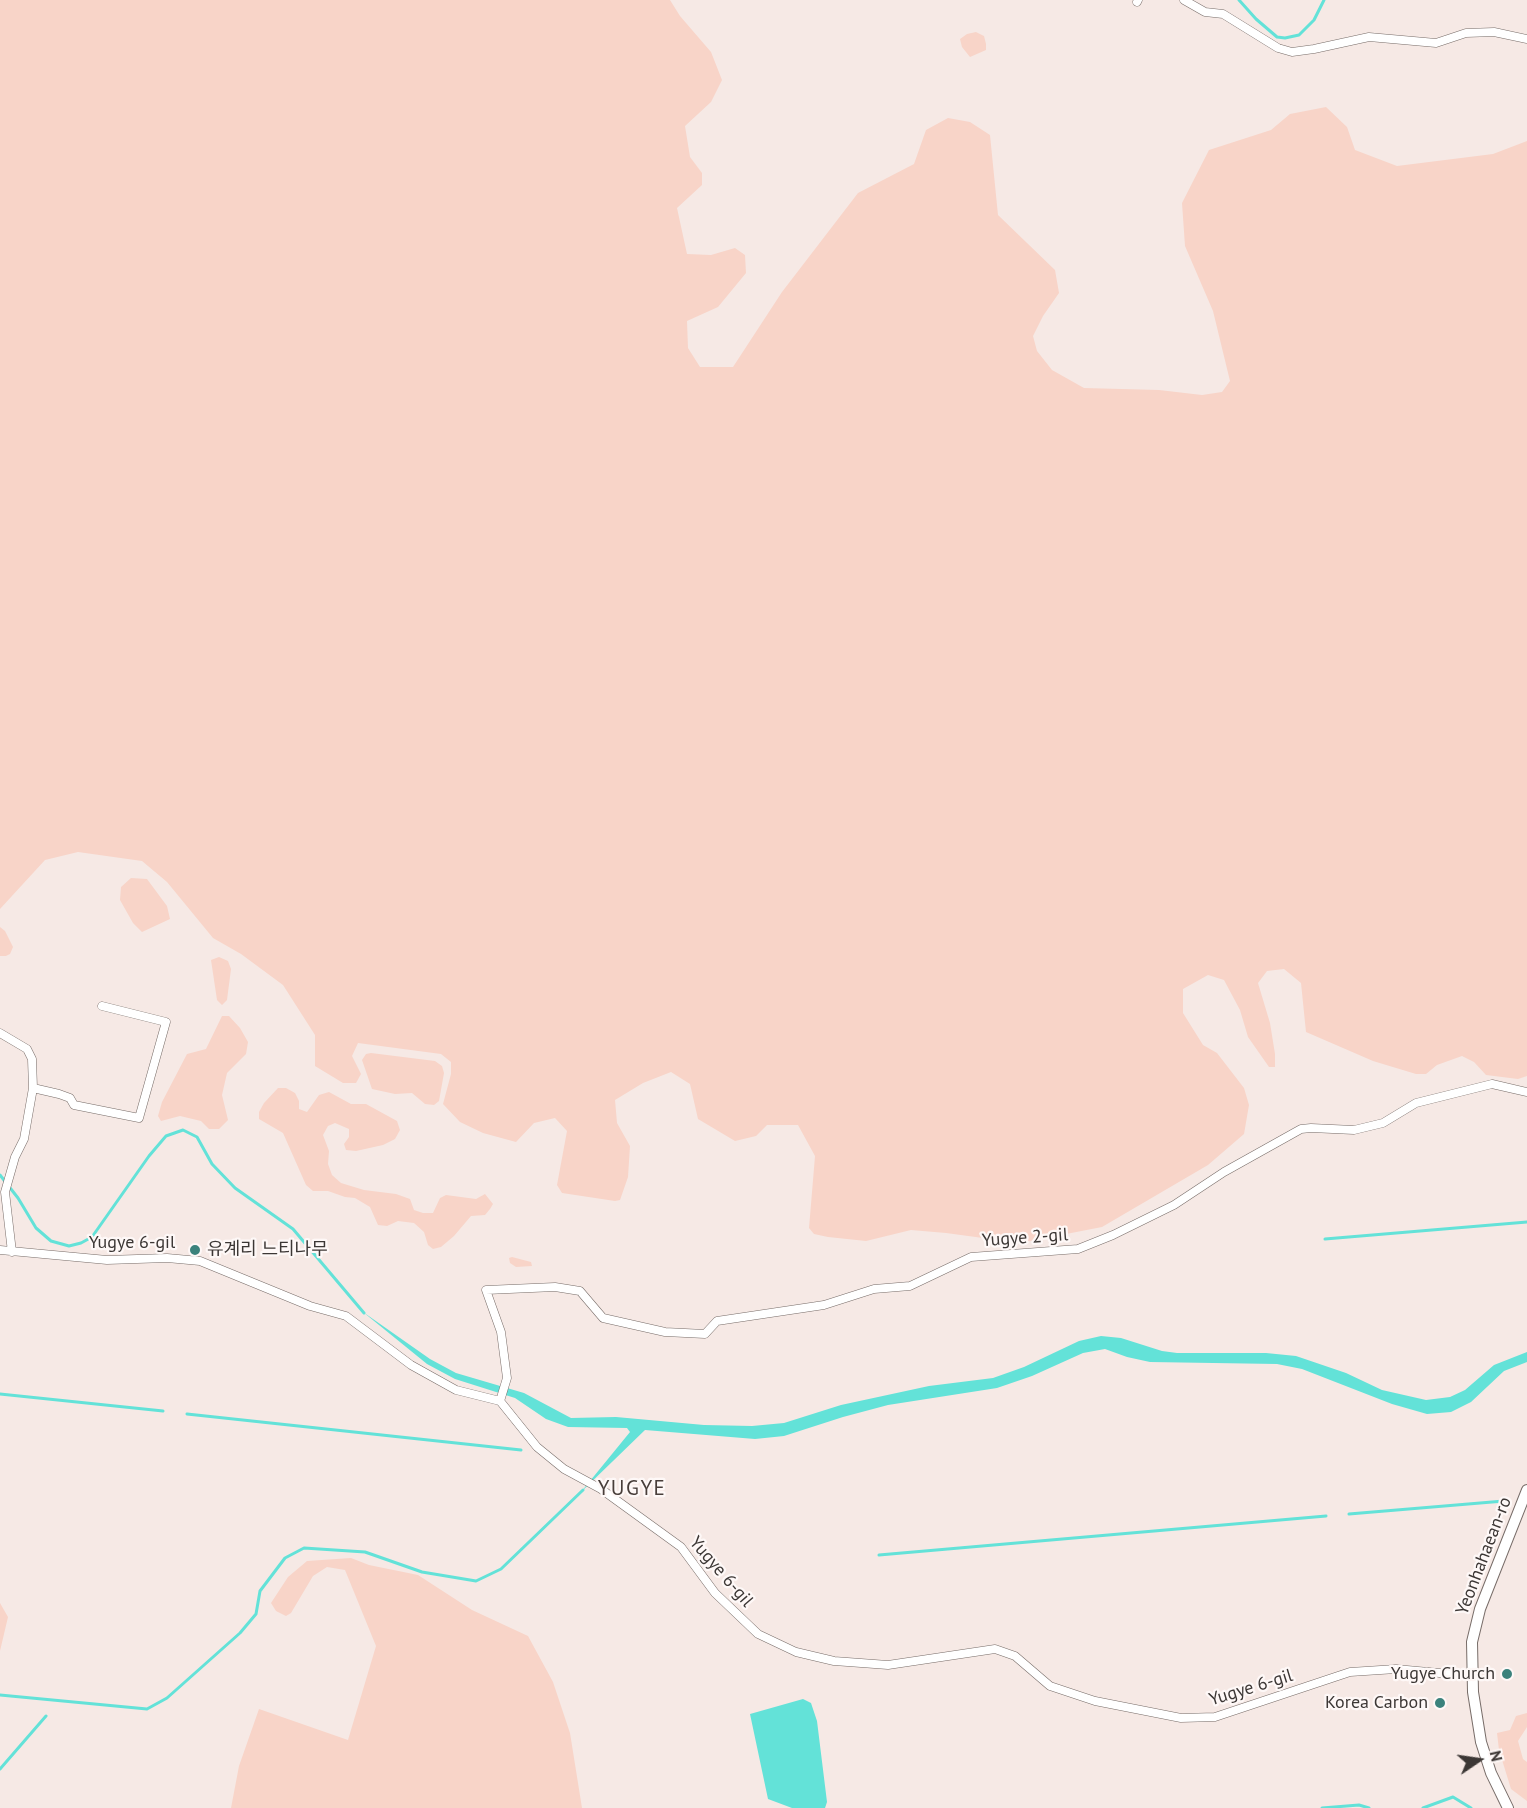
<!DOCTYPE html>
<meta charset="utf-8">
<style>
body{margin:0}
#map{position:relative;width:1527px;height:1808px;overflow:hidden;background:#f6e9e5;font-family:"PT Sans",sans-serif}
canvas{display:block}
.north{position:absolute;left:1449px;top:1730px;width:60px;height:60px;-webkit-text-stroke:4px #fef8f7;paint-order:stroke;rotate:77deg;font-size:16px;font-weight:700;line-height:24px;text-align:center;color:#3c3735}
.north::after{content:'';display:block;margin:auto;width:21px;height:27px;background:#3c3735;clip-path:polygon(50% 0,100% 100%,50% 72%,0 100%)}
</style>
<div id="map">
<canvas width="1527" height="1808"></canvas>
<div class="north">N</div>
</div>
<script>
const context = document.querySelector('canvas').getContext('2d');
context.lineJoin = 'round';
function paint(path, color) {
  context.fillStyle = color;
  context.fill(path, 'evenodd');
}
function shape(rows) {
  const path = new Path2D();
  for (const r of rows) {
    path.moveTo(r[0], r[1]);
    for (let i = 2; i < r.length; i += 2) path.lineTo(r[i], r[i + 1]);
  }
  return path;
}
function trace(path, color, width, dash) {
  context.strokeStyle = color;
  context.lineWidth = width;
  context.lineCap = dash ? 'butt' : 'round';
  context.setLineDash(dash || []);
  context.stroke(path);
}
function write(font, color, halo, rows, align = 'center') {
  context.font = font + ' "PT Sans","Noto Sans KR",sans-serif';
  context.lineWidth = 4.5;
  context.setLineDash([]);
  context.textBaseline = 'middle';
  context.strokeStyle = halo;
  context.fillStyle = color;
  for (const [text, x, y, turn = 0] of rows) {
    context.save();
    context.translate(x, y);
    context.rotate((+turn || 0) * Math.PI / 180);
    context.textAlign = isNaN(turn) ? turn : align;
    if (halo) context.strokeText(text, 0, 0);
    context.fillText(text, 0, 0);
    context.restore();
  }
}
const green = shape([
 [0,0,670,0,680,16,711,52,722,80,711,102,685,126,690,157,702,173,702,185,677,208,687,254,711,255,735,248,745,255,746,273,718,307,687,321,688,348,700,367,733,367,782,292,858,193,914,164,926,130,948,118,970,122,990,135,998,215,1055,270,1059,293,1043,316,1033,336,1037,351,1052,370,1084,388,1159,390,1202,395,1222,392,1230,381,1213,311,1185,246,1182,203,1209,150,1271,130,1290,114,1326,107,1347,127,1355,150,1397,166,1493,154,1527,141,1527,1076,1518,1079,1486,1075,1474,1062,1462,1056,1437,1065,1426,1074,1416,1074,1373,1061,1306,1032,1301,983,1284,969,1267,971,1258,983,1270,1023,1275,1054,1275,1067,1269,1067,1248,1037,1240,1010,1224,980,1208,975,1183,989,1183,1013,1203,1045,1217,1053,1244,1088,1249,1105,1244,1134,1208,1165,1102,1227,1020,1243,946,1233,911,1230,866,1241,828,1237,814,1234,809,1228,815,1156,798,1125,767,1125,756,1136,735,1141,698,1119,690,1084,671,1072,643,1083,615,1100,617,1123,630,1146,628,1177,620,1200,615,1201,562,1193,557,1185,567,1131,555,1118,534,1123,516,1142,483,1133,460,1122,443,1104,451,1074,451,1062,441,1054,358,1043,352,1056,361,1074,356,1083,343,1083,315,1066,315,1035,283,985,241,954,213,938,167,882,142,861,78,852,45,860,0,909],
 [976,32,984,36,986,44,986,50,970,57,962,47,960,39,967,34],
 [131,878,147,879,167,906,170,919,142,932,133,923,120,900,121,887],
 [0,927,5,931,13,947,10,954,6,956,0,956],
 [219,957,228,961,231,969,227,1000,222,1005,217,1000,211,960],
 [222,1016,229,1016,240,1028,248,1042,246,1054,227,1073,222,1095,228,1120,219,1129,209,1129,201,1121,180,1116,161,1121,158,1116,162,1102,187,1054,206,1049],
 [371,1053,435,1061,442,1066,444,1073,439,1101,434,1105,425,1104,412,1093,395,1094,372,1089,362,1060,366,1054],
 [278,1088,286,1088,295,1093,299,1101,299,1109,307,1112,319,1095,329,1092,351,1104,366,1104,397,1121,400,1130,395,1139,383,1145,356,1151,346,1150,344,1144,349,1137,349,1129,335,1123,328,1126,323,1135,329,1151,328,1164,332,1175,341,1183,364,1190,396,1194,410,1199,414,1210,423,1213,433,1213,440,1198,446,1195,476,1199,485,1194,493,1204,490,1209,485,1215,471,1216,454,1236,441,1247,433,1249,428,1245,424,1232,414,1223,398,1221,387,1226,378,1225,370,1207,355,1198,345,1197,328,1191,313,1191,306,1185,283,1133,259,1119,259,1112,264,1103],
 [512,1257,531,1262,532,1266,516,1267,510,1263,509,1258],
 [351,1558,369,1565,418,1575,472,1610,528,1636,553,1682,570,1733,582,1808,231,1808,239,1766,259,1709,348,1740,376,1646,345,1570,327,1567,313,1576,291,1613,286,1616,276,1611,271,1603,288,1577,307,1561],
 [0,1603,8,1617,0,1651],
 [1527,1713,1527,1727,1518,1741,1523,1759,1527,1762,1527,1801,1511,1789,1499,1750,1497,1733,1510,1730,1516,1716]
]);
const water = shape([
 [363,1312,430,1359,456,1373,524,1393,571,1418,616,1417,704,1425,752,1426,784,1423,841,1405,929,1386,993,1378,1024,1367,1079,1341,1101,1336,1121,1338,1162,1351,1177,1353,1266,1353,1296,1356,1346,1373,1382,1390,1426,1400,1450,1397,1465,1390,1494,1365,1527,1352,1527,1362,1504,1371,1471,1402,1451,1412,1427,1414,1392,1404,1302,1369,1277,1364,1150,1362,1127,1357,1105,1349,1083,1353,1032,1376,997,1388,888,1405,843,1417,784,1436,755,1439,645,1430,581,1492,630,1432,627,1428,568,1427,546,1419,515,1398,455,1379,427,1364],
 [803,1699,811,1703,817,1721,827,1802,825,1808,792,1808,768,1799,750,1714]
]);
const stream = shape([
 [1239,0,1256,19,1277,37,1285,38,1299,35,1314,20,1324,0],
 [0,1175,18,1198,36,1228,51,1241,69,1246,81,1243,92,1237,149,1156,166,1136,183,1130,197,1137,212,1164,235,1188,293,1229,364,1313],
 [1325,1239,1527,1222],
 [0,1394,163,1411],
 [187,1414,521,1450],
 [1349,1514,1504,1501],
 [879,1555,1326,1516],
 [0,1695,147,1709,167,1698,240,1633,256,1614,260,1591,285,1558,304,1548,365,1552,422,1572,476,1581,501,1569,583,1490],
 [0,1769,46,1716],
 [1322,1808,1359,1805,1369,1808],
 [1423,1808,1453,1797,1471,1808]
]);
const street = shape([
 [1184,0,1205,12,1223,14,1278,48,1292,52,1314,49,1369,37,1436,43,1466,33,1494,32,1527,39],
 [1137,2,1138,0],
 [0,1033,27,1049,32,1059,33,1088,24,1139,15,1157,5,1192,12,1252],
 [33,1088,59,1094,70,1098,74,1105,139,1118,166,1022,102,1006],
 [0,1250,107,1260,167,1258,200,1261,310,1306,346,1316,411,1365,456,1390,500,1401,537,1447,564,1469,601,1489,681,1547,715,1593,758,1634,796,1652,834,1661,888,1665,995,1649,1015,1656,1050,1686,1095,1701,1181,1718,1215,1717,1350,1672,1396,1669,1472,1676],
 [500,1401,507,1378,501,1332,486,1290,555,1287,580,1291,603,1318,665,1332,705,1334,717,1321,824,1305,874,1289,910,1286,971,1257,1078,1249,1113,1235,1174,1205,1224,1172,1301,1129,1311,1128,1354,1130,1383,1123,1416,1103,1492,1084,1527,1092]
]);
const secondary = shape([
 [1508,1808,1491,1773,1481,1742,1473,1692,1472,1642,1480,1609,1527,1490]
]);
const markers = [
 [195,1250,6,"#3b827c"],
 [1507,1674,6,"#3b827c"],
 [1440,1703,6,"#3b827c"]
];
const streetNames = [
 ["Yugye 2-gil",1025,1238,-4],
 ["Yugye 6-gil",132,1243],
 ["Yeonhahaean-ro",1484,1556,-69],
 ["Yugye 6-gil",721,1572,49],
 ["Yugye 6-gil",1251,1688,-17]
];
const poiNames = [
 ["유계리 느티나무",207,1250,"left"],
 ["Yugye Church",1495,1674],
 ["Korea Carbon",1428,1703]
];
const quarterNames = [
 ["YUGYE",632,1489]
];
paint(green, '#f8d4c8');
paint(water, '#63e2d8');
trace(stream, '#63e2d8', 3);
trace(street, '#776c68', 9);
trace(secondary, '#776c68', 12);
trace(street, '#fff', 8);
trace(secondary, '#fff', 10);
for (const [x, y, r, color] of markers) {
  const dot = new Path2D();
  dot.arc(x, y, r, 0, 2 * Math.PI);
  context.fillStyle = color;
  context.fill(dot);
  trace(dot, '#fef8f7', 2);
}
write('18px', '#3c3735', '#fef8f7', streetNames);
write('18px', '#3c3735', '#fef8f7', poiNames, 'right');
context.letterSpacing = '1.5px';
write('21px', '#483e3a', '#fef8f7', quarterNames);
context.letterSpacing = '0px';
</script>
